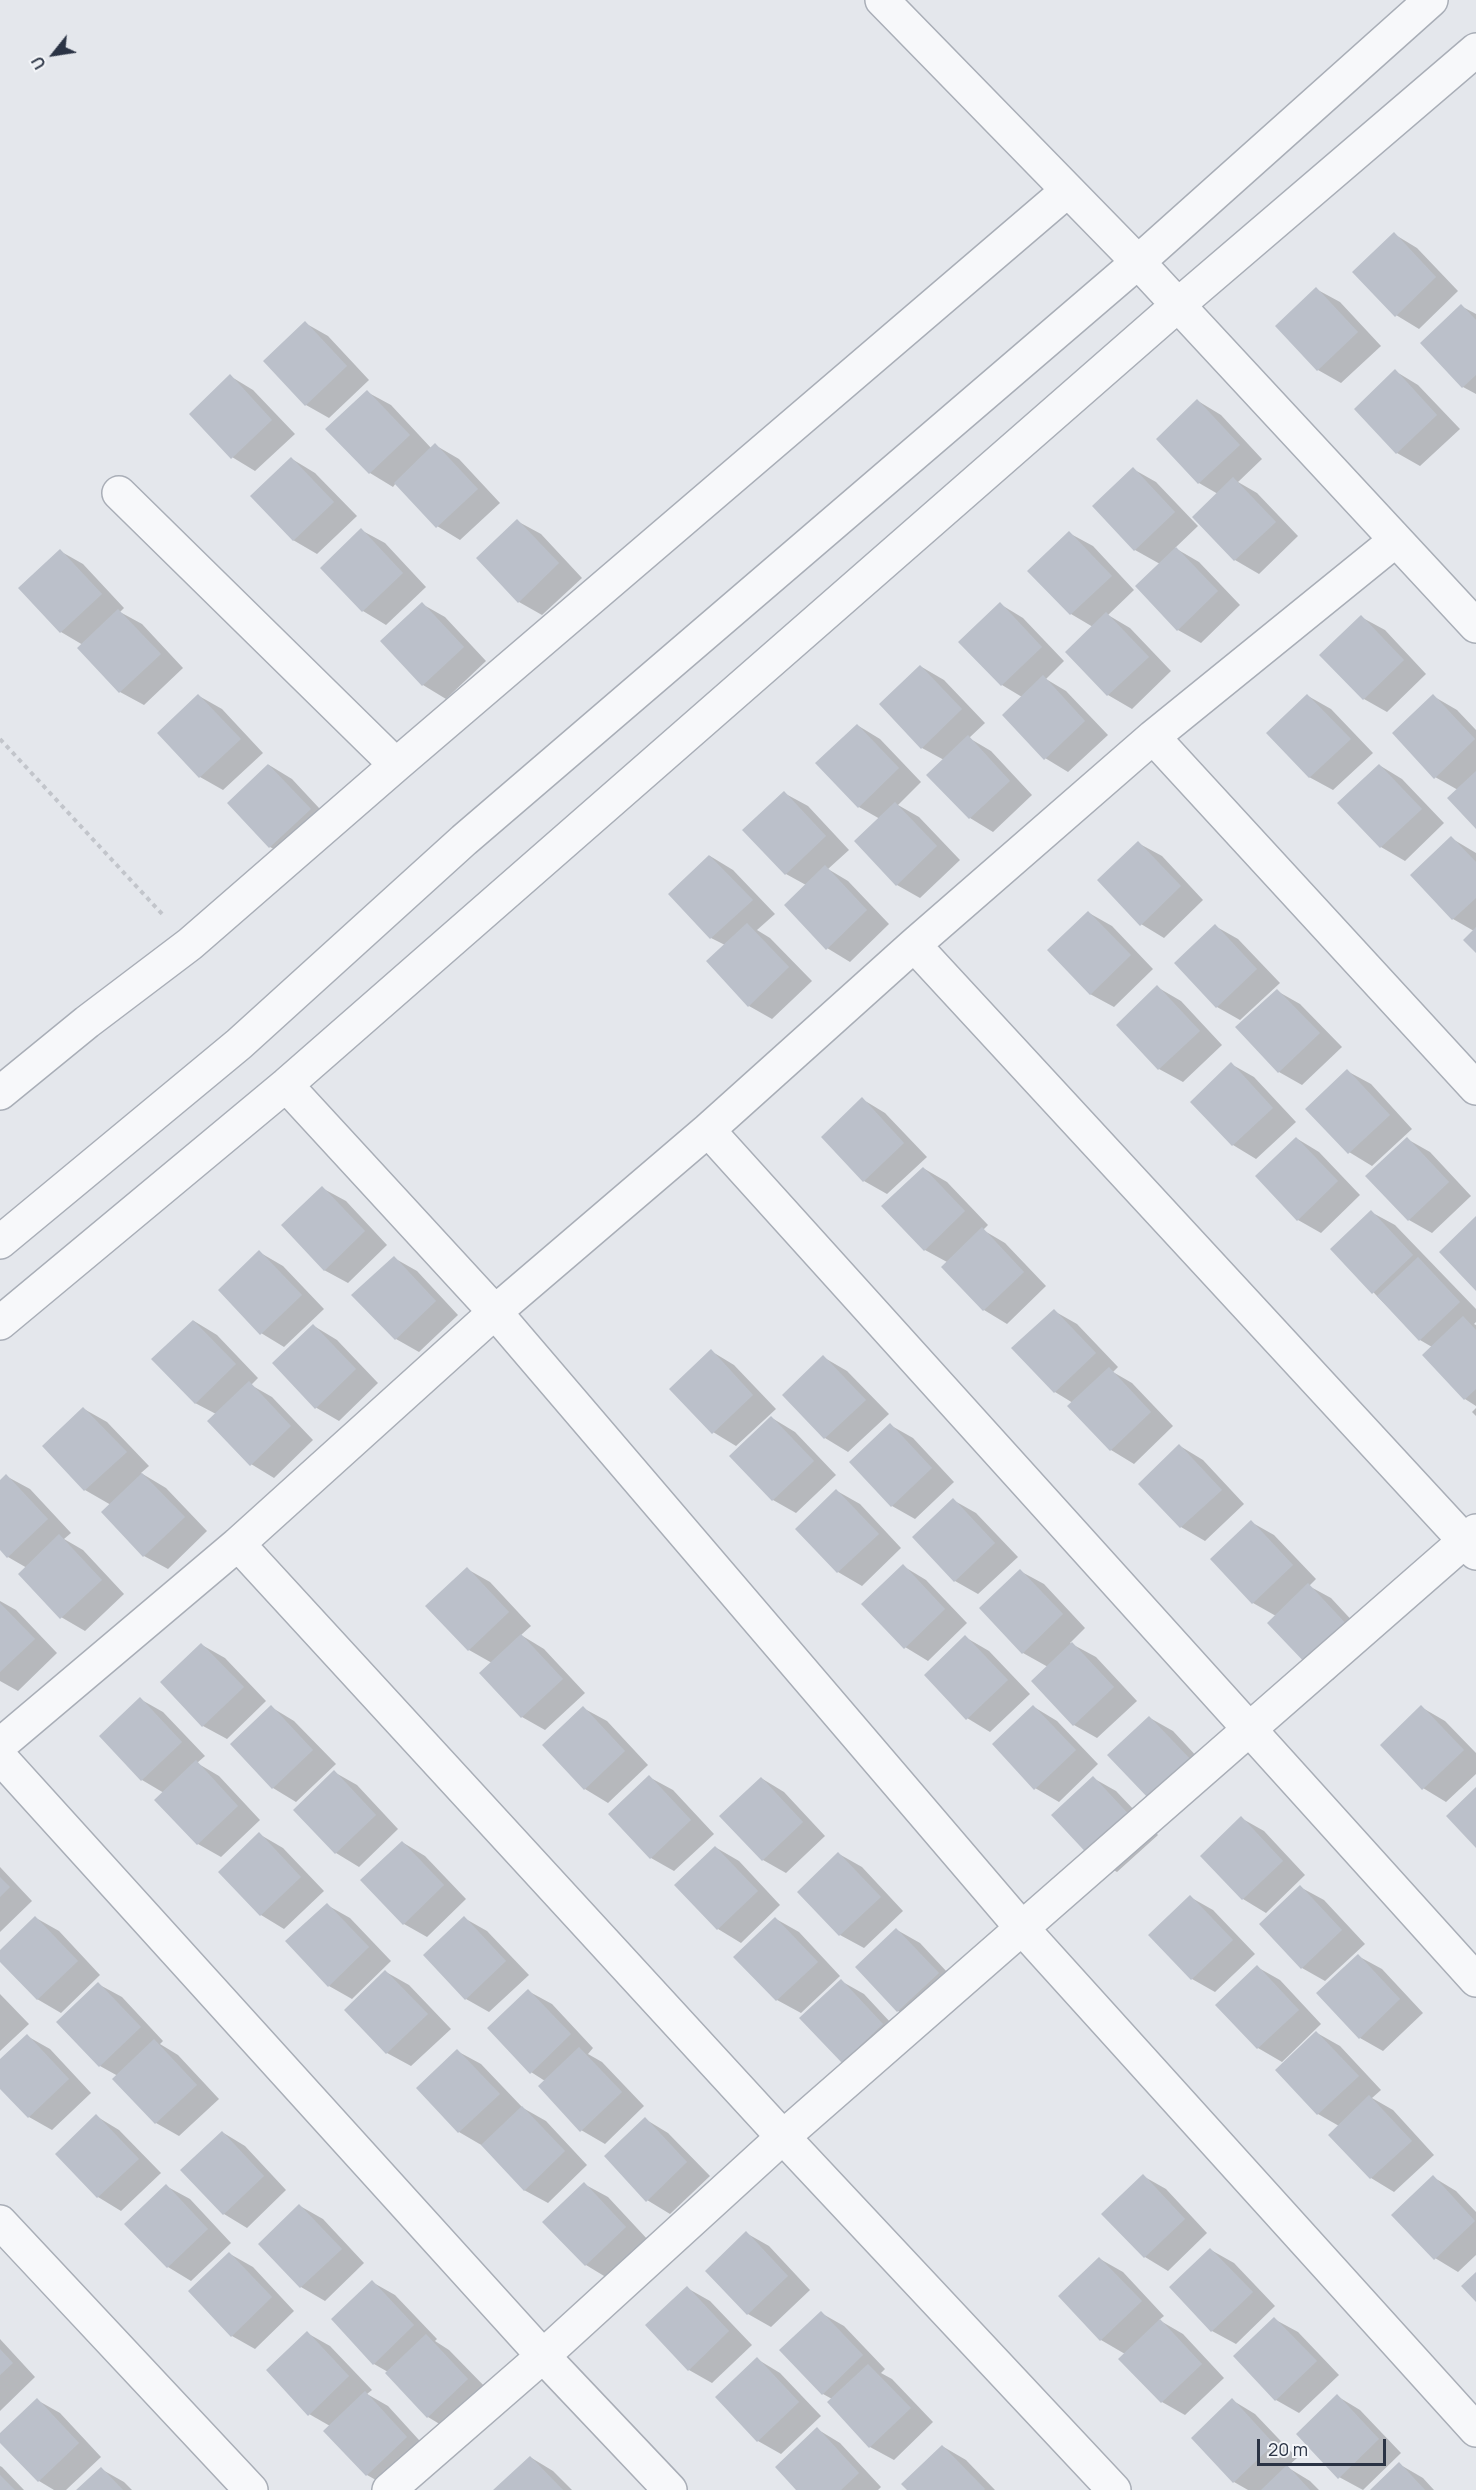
<!DOCTYPE html>
<style>
body{margin:0}
#map{position:relative;width:1476px;height:2490px;overflow:hidden;background:#e4e7ec;font-family:Manrope,sans-serif}
canvas{display:block}
.north{position:absolute;left:24px;top:24px;width:60px;height:60px;-webkit-text-stroke:4px #f4f6f9;paint-order:stroke;rotate:240deg;font-size:16px;font-weight:700;line-height:24px;text-align:center;color:#2b3445}
.north::after{content:'';display:block;margin:auto;width:21px;height:27px;background:#2b3445;clip-path:polygon(50% 0,100% 100%,50% 72%,0 100%)}
.scale{position:absolute;left:1257px;top:2439px;width:129px;height:27px;box-sizing:border-box;border:3px solid #2b3445;border-top:0;padding-left:8px;font-size:18px;line-height:21px;white-space:nowrap;color:#2b3445;-webkit-text-stroke:4px #f4f6f9;paint-order:stroke}
</style>
<div id="map">
<canvas width="1476" height="2490"></canvas>
<div class="north">U</div>
<div class="scale">20 m</div>
</div>
<script>
const context = document.querySelector('canvas').getContext('2d');
context.lineJoin = 'round';
function paint(path, color) {
  context.fillStyle = color;
  context.fill(path, 'evenodd');
}
function shape(rows) {
  const path = new Path2D();
  for (const r of rows) {
    path.moveTo(r[0], r[1]);
    for (let i = 2; i < r.length; i += 2) path.lineTo(r[i], r[i + 1]);
  }
  return path;
}
function trace(path, color, width, dash) {
  context.strokeStyle = color;
  context.lineWidth = width;
  context.lineCap = dash ? 'butt' : 'round';
  context.setLineDash(dash || []);
  context.stroke(path);
}
const shadow = shape([
 [1394,234,1417,248,1458,291,1419,329,1396,315],
 [1316,289,1340,302,1381,346,1341,383,1318,370,1277,327],
 [1461,306,1476,314,1476,394,1463,387],
 [305,323,328,336,369,380,329,418,306,405],
 [1395,371,1418,385,1460,429,1420,466,1397,453],
 [230,376,253,390,295,434,255,471,232,457],
 [367,392,391,405,432,449,435,445,459,459,500,503,460,540,437,526,396,483,393,487,370,473],
 [1198,401,1221,415,1262,459,1238,482,1257,493,1298,536,1259,574,1235,560,1194,517,1218,494,1199,483,1158,439],
 [292,459,315,473,357,516,317,554,293,540],
 [1133,469,1156,482,1198,526,1175,548,1199,562,1240,605,1201,643,1178,630,1160,564,1135,550],
 [517,521,541,534,582,578,542,615,519,602],
 [361,530,385,543,426,587,386,625,363,611,322,568],
 [1069,533,1093,546,1134,590,1108,615,1130,628,1171,671,1132,709,1108,695,1067,652,1093,627,1071,614],
 [60,551,83,564,124,608,120,612,142,624,183,668,144,705,120,692,79,648,83,645,61,632,20,588],
 [422,604,445,617,486,661,446,699,423,685,382,641],
 [1000,604,1023,618,1064,661,1046,679,1066,691,1108,735,1068,772,1045,758,1022,697,1002,685],
 [1361,617,1385,630,1426,674,1387,712,1364,699],
 [920,666,944,680,985,723,969,738,991,751,1032,795,993,832,970,818,944,760,922,748],
 [199,696,222,709,263,753,223,790,200,777],
 [1308,696,1331,709,1373,753,1333,790,1309,777],
 [1433,696,1457,710,1476,730,1476,827,1458,790,1435,777],
 [857,725,880,739,921,782,898,805,919,817,960,860,920,898,897,885,880,819,859,807],
 [269,765,292,779,333,823,294,860,270,847],
 [1379,765,1402,779,1444,823,1405,861,1381,847,1339,803],
 [784,793,808,806,849,850,828,869,848,881,889,924,850,962,827,948,806,885,786,874],
 [1451,838,1476,853,1476,951,1474,931,1453,919,1412,875],
 [1138,843,1162,856,1203,900,1164,938,1141,924],
 [710,856,733,870,775,914,757,930,770,938,812,981,772,1019,749,1006,725,945,711,938],
 [1089,913,1112,926,1153,969,1114,1007,1090,994],
 [1215,926,1238,939,1280,983,1240,1020,1217,1007,1176,963],
 [1157,987,1181,1001,1222,1045,1183,1082,1159,1069,1118,1025],
 [1277,991,1300,1004,1342,1047,1302,1085,1279,1072],
 [1231,1064,1254,1077,1296,1122,1256,1159,1233,1145,1192,1102],
 [1347,1071,1371,1084,1412,1129,1372,1166,1349,1152],
 [862,1099,885,1113,927,1157,887,1194,864,1181,823,1137],
 [1296,1138,1319,1152,1360,1195,1321,1233,1298,1220],
 [1407,1139,1430,1152,1471,1196,1432,1233,1409,1220],
 [923,1168,947,1182,988,1225,983,1230,1005,1243,1046,1286,1007,1324,984,1310,943,1267,947,1262,925,1250],
 [322,1188,346,1201,387,1245,348,1283,324,1270],
 [1371,1212,1395,1225,1476,1309,1476,1322,1474,1324,1476,1325,1476,1406,1465,1399,1432,1347,1420,1340,1332,1250],
 [259,1252,283,1266,324,1309,284,1347,261,1333],
 [394,1258,417,1271,458,1315,419,1352,396,1339],
 [1054,1311,1077,1324,1118,1367,1113,1372,1132,1383,1173,1426,1134,1464,1111,1450,1073,1403,1055,1392],
 [194,1321,217,1335,258,1378,251,1385,272,1397,313,1440,274,1478,251,1464,216,1414,195,1403],
 [314,1326,337,1340,378,1383,339,1421,315,1407],
 [711,1351,734,1365,776,1409,736,1446,713,1432],
 [823,1357,847,1371,889,1414,848,1452,825,1438,784,1395],
 [1476,1408,1476,1416,1472,1412],
 [84,1409,107,1422,149,1466,141,1473,166,1488,207,1531,168,1569,144,1556,111,1505,85,1490,44,1447],
 [772,1418,795,1432,836,1475,796,1513,773,1500],
 [890,1425,913,1438,954,1482,915,1519,892,1506],
 [1180,1446,1203,1460,1244,1504,1205,1541,1181,1527,1140,1484],
 [6,1476,30,1489,71,1533,64,1539,83,1550,124,1594,85,1631,61,1617,27,1568,8,1557,0,1548,0,1482],
 [837,1491,860,1504,901,1548,862,1586,838,1572,797,1529],
 [953,1500,976,1513,1018,1557,978,1594,955,1581],
 [1251,1522,1274,1535,1316,1579,1309,1586,1331,1598,1372,1642,1333,1680,1310,1666,1276,1616,1253,1603],
 [903,1566,926,1580,967,1623,928,1661,905,1647],
 [467,1569,490,1582,531,1626,521,1635,544,1649,585,1693,545,1730,522,1717,492,1663,469,1650],
 [1020,1571,1044,1584,1085,1628,1070,1643,1096,1657,1137,1701,1097,1738,1074,1725,1033,1681,1048,1667,1023,1653],
 [0,1601,16,1610,57,1653,18,1691,0,1681],
 [965,1637,989,1651,1030,1694,990,1732,967,1718],
 [202,1645,225,1658,266,1701,227,1739,203,1726],
 [140,1699,163,1712,205,1756,197,1763,219,1776,260,1820,221,1857,198,1844,164,1793,142,1780],
 [271,1707,294,1721,336,1764,296,1802,273,1788,232,1744],
 [1034,1707,1057,1721,1098,1764,1059,1802,1035,1788],
 [1421,1707,1445,1721,1476,1753,1476,1774,1446,1802,1423,1788],
 [583,1708,607,1721,648,1765,608,1803,585,1789,544,1745],
 [1150,1718,1173,1731,1214,1775,1175,1812],
 [334,1772,357,1785,398,1829,359,1867,336,1853,295,1810],
 [649,1777,673,1790,714,1834,674,1871,651,1858,610,1814],
 [761,1778,784,1792,825,1836,786,1873,763,1860],
 [1093,1778,1116,1791,1158,1835,1117,1872,1094,1859],
 [1241,1818,1264,1831,1305,1875,1266,1913,1243,1899],
 [259,1834,283,1848,324,1891,284,1929,261,1915,220,1872],
 [402,1842,425,1856,466,1899,427,1937,404,1924],
 [715,1847,739,1861,780,1905,741,1943,718,1929],
 [839,1854,862,1867,903,1911,864,1948,840,1935,799,1892],
 [0,1867,32,1901,0,1932],
 [1300,1887,1324,1900,1365,1944,1325,1981,1302,1968],
 [1190,1897,1213,1910,1255,1954,1215,1992,1192,1979],
 [327,1905,350,1918,391,1961,352,1999,329,1986],
 [36,1918,59,1931,100,1975,61,2013,37,1999,0,1959,0,1952],
 [464,1918,487,1931,529,1975,489,2012,466,1999],
 [776,1919,799,1932,840,1976,801,2013,777,2000,736,1957],
 [897,1930,920,1943,961,1987,921,2024,898,2011],
 [1358,1956,1382,1969,1423,2013,1383,2051,1360,2038],
 [1257,1967,1280,1980,1321,2024,1282,2062,1258,2048,1217,2005],
 [386,1972,409,1985,451,2029,411,2066,387,2053,346,2010],
 [841,1981,864,1994,905,2038,866,2075,843,2062],
 [98,1984,122,1997,163,2041,160,2044,178,2055,219,2099,179,2136,156,2123,118,2076,100,2066],
 [528,1991,552,2004,593,2048,588,2054,602,2062,644,2106,605,2144,581,2130,545,2081,531,2072],
 [0,1994,29,2024,0,2051],
 [1317,2033,1340,2046,1381,2090,1372,2098,1393,2110,1434,2155,1394,2192,1371,2178,1330,2135,1339,2126,1318,2114,1277,2070],
 [27,2036,50,2049,91,2093,52,2130,29,2117,0,2087,0,2061],
 [457,2051,481,2064,523,2108,546,2121,587,2165,548,2203,524,2190,483,2146,459,2132],
 [96,2116,119,2130,161,2173,121,2211,98,2197],
 [645,2119,668,2133,710,2176,670,2214,647,2200],
 [222,2132,245,2146,286,2190,247,2228,224,2214,182,2170],
 [1143,2176,1166,2189,1207,2233,1168,2271,1145,2257],
 [1433,2177,1456,2191,1476,2212,1476,2255,1458,2272,1435,2258],
 [584,2184,608,2197,649,2241,609,2279,586,2265,544,2222],
 [166,2186,190,2199,231,2243,191,2281,168,2267],
 [300,2206,323,2219,364,2263,325,2301,301,2287,260,2244],
 [746,2233,769,2246,810,2290,771,2327,748,2314],
 [1211,2250,1234,2263,1275,2306,1236,2344,1212,2331,1171,2287],
 [230,2254,253,2267,294,2311,255,2349,232,2336],
 [1100,2259,1123,2272,1164,2316,1159,2320,1183,2334,1224,2378,1185,2415,1162,2402,1125,2354,1101,2340],
 [372,2282,395,2295,437,2339,435,2341,449,2350,491,2393,451,2431,428,2417,387,2373,388,2372,374,2364],
 [687,2288,710,2301,752,2345,712,2383,689,2370],
 [821,2313,844,2326,885,2369,881,2373,892,2379,933,2422,894,2460,870,2447,829,2403,832,2399,823,2394],
 [1274,2319,1298,2332,1339,2375,1299,2413,1276,2400,1235,2356],
 [307,2333,330,2346,372,2390,367,2394,388,2406,429,2451,390,2488,367,2475,330,2426,309,2414],
 [0,2339,35,2377,0,2411],
 [757,2359,780,2373,821,2416,781,2454,758,2441],
 [1337,2396,1360,2410,1401,2453,1363,2490,1339,2477],
 [37,2400,60,2413,101,2457,66,2490,54,2490,39,2481,0,2441,0,2435],
 [1232,2400,1255,2414,1297,2458,1287,2467,1310,2481,1319,2490,1248,2490,1234,2482,1193,2438],
 [817,2429,840,2443,881,2487,878,2490,798,2490],
 [942,2446,966,2460,995,2490,909,2490],
 [530,2457,553,2471,572,2490,495,2490],
 [1399,2464,1423,2478,1434,2490,1372,2490],
 [0,2466,2,2467,24,2490,0,2490],
 [101,2469,124,2482,132,2490,78,2490]
]);
const building = shape([
 [1394,232,1436,277,1395,317,1352,272],
 [1316,287,1358,332,1317,371,1275,326],
 [1461,304,1476,320,1476,375,1462,388,1420,343],
 [305,321,347,366,305,406,263,361],
 [1395,369,1437,415,1396,454,1354,409],
 [230,374,272,420,231,459,189,414],
 [367,390,410,435,369,474,325,429],
 [1197,399,1240,445,1198,484,1156,439],
 [435,443,478,489,436,528,394,483],
 [291,457,334,502,293,541,250,496],
 [1133,467,1175,512,1134,551,1092,506],
 [1233,477,1276,522,1234,561,1192,517],
 [517,519,559,563,518,603,476,558],
 [361,528,403,573,362,612,320,568],
 [1069,531,1112,576,1070,615,1027,571],
 [1176,547,1218,591,1177,631,1135,586],
 [60,549,102,594,60,633,18,588],
 [422,602,464,647,422,686,380,641],
 [1000,602,1042,647,1001,686,958,642],
 [118,609,161,654,119,693,77,648],
 [1106,612,1149,657,1107,696,1065,652],
 [1361,615,1404,660,1363,700,1319,655],
 [920,665,962,709,921,749,879,704],
 [1043,675,1085,721,1044,760,1002,715],
 [198,694,241,739,199,778,157,733],
 [1307,694,1351,739,1309,778,1266,733],
 [1433,694,1475,739,1434,779,1392,733],
 [857,724,899,768,858,808,815,763],
 [968,735,1010,781,969,819,926,775],
 [268,764,311,809,269,848,227,803],
 [1379,764,1422,809,1380,848,1337,803],
 [1476,771,1476,829,1447,798],
 [784,791,826,836,785,875,742,830],
 [895,802,937,846,896,886,854,841],
 [1451,836,1476,862,1476,898,1452,920,1410,875],
 [1138,841,1181,886,1140,926,1097,880],
 [709,855,753,900,710,939,668,894],
 [825,865,867,910,826,950,784,905],
 [1088,911,1131,955,1090,995,1047,950],
 [747,923,789,967,748,1007,706,961],
 [1215,924,1257,969,1216,1008,1174,963],
 [1476,927,1476,953,1463,940],
 [1157,985,1200,1031,1158,1070,1116,1025],
 [1277,989,1320,1033,1278,1073,1235,1027],
 [1231,1062,1273,1108,1232,1146,1190,1102],
 [1347,1069,1390,1115,1348,1154,1305,1109],
 [862,1097,904,1143,863,1182,821,1137],
 [1296,1137,1338,1181,1297,1221,1255,1176],
 [1407,1137,1449,1182,1408,1221,1365,1176],
 [923,1167,965,1211,924,1251,881,1206],
 [322,1186,365,1231,324,1271,281,1225],
 [1371,1210,1413,1255,1372,1294,1330,1249],
 [1476,1216,1476,1291,1439,1252],
 [982,1227,1024,1272,983,1311,941,1267],
 [259,1250,302,1295,260,1335,218,1290],
 [394,1256,436,1301,395,1340,351,1295],
 [1418,1257,1460,1302,1419,1341,1377,1296],
 [1054,1309,1096,1353,1054,1393,1011,1348],
 [1463,1316,1476,1330,1476,1389,1464,1400,1422,1355],
 [193,1320,236,1364,195,1404,151,1359],
 [313,1324,356,1369,315,1409,272,1363],
 [711,1349,753,1395,712,1434,669,1389],
 [823,1355,866,1400,824,1439,782,1395],
 [1109,1367,1151,1412,1110,1451,1067,1406],
 [249,1381,291,1426,250,1466,207,1421],
 [83,1407,127,1452,84,1491,42,1446],
 [771,1416,814,1461,772,1501,729,1456],
 [890,1423,932,1468,891,1507,849,1462],
 [1179,1444,1222,1490,1180,1528,1138,1484],
 [142,1473,185,1517,143,1557,101,1512],
 [6,1474,48,1519,7,1558,0,1550,0,1480],
 [836,1489,879,1534,837,1573,795,1529],
 [953,1498,995,1543,954,1582,912,1537],
 [1251,1520,1293,1565,1252,1604,1210,1559],
 [59,1534,102,1580,60,1619,18,1574],
 [903,1564,945,1609,904,1649,861,1604],
 [467,1567,509,1612,468,1651,425,1606],
 [1020,1569,1063,1614,1022,1654,979,1608],
 [1308,1583,1350,1628,1309,1667,1267,1623],
 [0,1603,35,1639,0,1672],
 [521,1634,563,1679,521,1718,479,1673],
 [965,1635,1008,1680,966,1720,924,1675],
 [1072,1642,1114,1687,1073,1726,1031,1681],
 [201,1643,244,1687,202,1727,160,1682],
 [140,1697,182,1742,141,1781,99,1736],
 [271,1705,313,1750,272,1789,230,1744],
 [1033,1705,1076,1750,1034,1790,992,1744],
 [1421,1705,1464,1750,1422,1790,1380,1745],
 [583,1706,625,1751,584,1790,542,1745],
 [1149,1716,1192,1761,1150,1800,1107,1755],
 [196,1760,238,1806,197,1845,154,1800],
 [334,1770,376,1815,335,1854,293,1810],
 [649,1775,691,1820,650,1859,608,1814],
 [1093,1776,1135,1821,1093,1860,1051,1815],
 [761,1777,803,1822,762,1861,719,1816],
 [1476,1787,1476,1848,1446,1816],
 [1241,1816,1283,1861,1242,1900,1200,1856],
 [259,1832,301,1877,260,1916,218,1872],
 [402,1841,444,1885,403,1925,360,1880],
 [715,1846,758,1891,717,1930,674,1885],
 [838,1852,881,1897,839,1936,797,1892],
 [0,1877,10,1887,0,1897],
 [1300,1885,1342,1930,1301,1969,1259,1924],
 [1190,1895,1233,1940,1191,1980,1148,1935],
 [327,1903,369,1947,328,1987,285,1941],
 [35,1916,78,1961,37,2000,0,1962,0,1950],
 [464,1916,506,1961,465,2000,423,1955],
 [775,1917,818,1962,776,2001,733,1957],
 [896,1928,939,1973,897,2012,855,1967],
 [1358,1954,1400,1999,1359,2039,1316,1993],
 [1257,1965,1299,2010,1257,2049,1215,2005],
 [385,1970,428,2014,386,2054,344,2010],
 [841,1979,883,2024,842,2063,799,2018],
 [98,1982,141,2027,99,2067,56,2022],
 [528,1989,571,2034,530,2074,487,2028],
 [1316,2031,1359,2076,1317,2115,1275,2070],
 [27,2034,69,2079,28,2118,0,2089,0,2059],
 [154,2039,197,2085,155,2124,112,2079],
 [579,2047,622,2092,580,2132,538,2086],
 [457,2049,500,2094,458,2133,416,2088],
 [1369,2095,1412,2141,1370,2179,1328,2135],
 [522,2106,565,2151,524,2191,481,2145],
 [96,2114,139,2159,97,2198,55,2154],
 [645,2117,687,2162,646,2202,604,2156],
 [222,2131,264,2176,223,2215,180,2170],
 [1143,2174,1185,2219,1144,2258,1101,2214],
 [1433,2175,1475,2221,1434,2260,1391,2215],
 [584,2182,626,2227,585,2266,542,2222],
 [166,2184,208,2229,167,2268,124,2224],
 [299,2204,342,2249,300,2288,258,2244],
 [746,2231,788,2276,747,2315,705,2271],
 [1210,2248,1253,2292,1211,2332,1169,2287],
 [229,2252,272,2297,231,2337,188,2291],
 [1099,2257,1142,2301,1100,2341,1058,2296],
 [1476,2272,1476,2302,1461,2286],
 [372,2280,414,2325,373,2365,331,2319],
 [687,2286,729,2331,688,2371,645,2325],
 [821,2311,863,2355,822,2395,779,2350],
 [1274,2317,1317,2361,1275,2401,1233,2356],
 [1160,2319,1202,2364,1161,2403,1118,2359],
 [307,2331,349,2376,308,2416,266,2370],
 [426,2334,468,2379,427,2418,385,2373],
 [0,2349,13,2363,0,2375],
 [757,2357,799,2402,757,2442,715,2397],
 [868,2364,911,2408,869,2448,827,2402],
 [365,2391,407,2437,366,2476,323,2431],
 [1337,2394,1379,2439,1338,2479,1296,2434],
 [37,2398,79,2443,38,2482,0,2443,0,2433],
 [1232,2398,1274,2444,1233,2483,1191,2438],
 [817,2427,859,2473,841,2490,796,2490,775,2467],
 [942,2445,985,2489,984,2490,907,2490,901,2484],
 [530,2456,563,2490,493,2490],
 [1399,2462,1425,2490,1370,2490],
 [1287,2465,1310,2490,1261,2490],
 [101,2467,123,2490,76,2490],
 [0,2475,15,2490,0,2490]
]);
const path = shape([
 [0,739,163,915]
]);
const minor = shape([
 [882,0,1138,262,1476,626],
 [119,493,396,765],
 [1153,737,1476,1088],
 [914,945,1476,1553],
 [286,1085,495,1312,1021,1927,1476,2430],
 [0,1093,87,1022,190,944,396,765,1067,191],
 [708,1130,1476,1980],
 [0,1242,239,1044,464,840,1138,262,1431,0],
 [0,1323,286,1085,1178,305,1476,50],
 [238,1544,783,2137,1114,2490],
 [0,1745,238,1544,495,1312,708,1130,914,945,1153,737,1396,540],
 [0,1757,543,2356,670,2490],
 [0,2222,251,2490],
 [389,2490,543,2356,783,2137,1476,1531]
]);
paint(shadow, '#0003');
paint(building, '#bbc0ca');
trace(minor, '#a9aeb7', 36);
trace(path, '#c2c5cb', 4, [4.5, 4.5]);
trace(minor, '#f7f8fa', 33);
</script>
